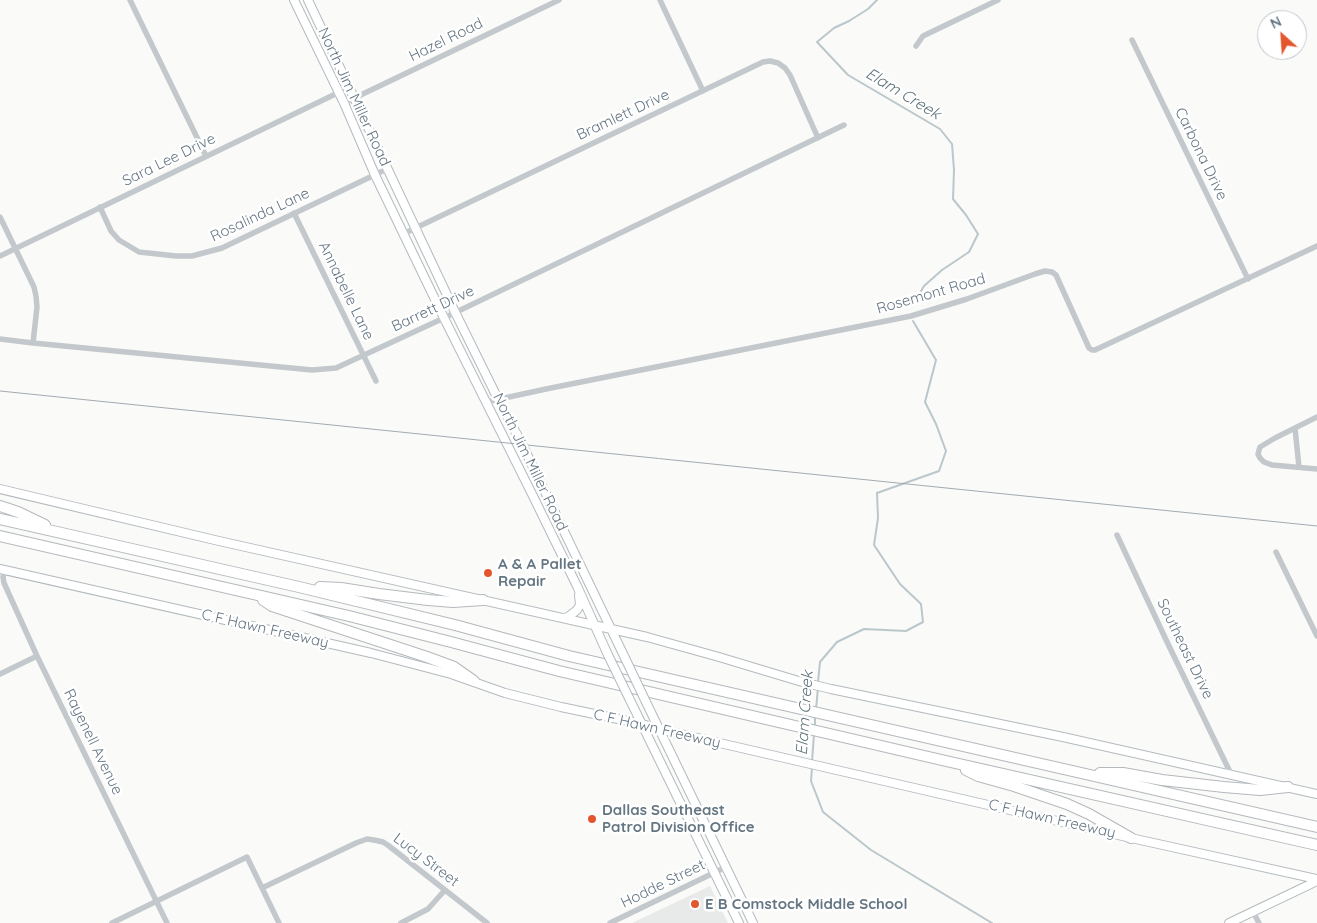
<!DOCTYPE html>
<style>
body{margin:0}
#map{position:relative;width:1317px;height:923px;overflow:hidden;background:#fafaf8;font-family:Quicksand,sans-serif}
canvas{display:block}
.north{position:absolute;left:1257px;top:10px;width:50px;height:50px;box-sizing:border-box;background:#fff;border:1px solid #c1c8cd;border-radius:50%;rotate:334deg;font-size:14px;font-weight:700;line-height:20px;text-align:center;color:#657683}
.north::after{content:'';display:block;margin:auto;width:18px;height:22px;background:#e4572e;clip-path:polygon(50% 0,100% 100%,50% 72%,0 100%)}
</style>
<div id="map">
<canvas width="1317" height="923"></canvas>
<div class="north">N</div>
</div>
<script>
const context = document.querySelector('canvas').getContext('2d');
context.lineJoin = 'round';
function paint(path, color) {
  context.fillStyle = color;
  context.fill(path, 'evenodd');
}
function shape(rows) {
  const path = new Path2D();
  for (const r of rows) {
    path.moveTo(r[0], r[1]);
    for (let i = 2; i < r.length; i += 2) path.lineTo(r[i], r[i + 1]);
  }
  return path;
}
function trace(path, color, width, dash) {
  context.strokeStyle = color;
  context.lineWidth = width;
  context.lineCap = dash ? 'butt' : 'round';
  context.setLineDash(dash || []);
  context.stroke(path);
}
function write(font, color, halo, rows, align = 'center') {
  context.font = font + ' Quicksand,sans-serif';
  context.lineWidth = 5;
  context.setLineDash([]);
  context.textBaseline = 'middle';
  context.strokeStyle = halo;
  context.fillStyle = color;
  for (const [text, x, y, turn = 0] of rows) {
    context.save();
    context.translate(x, y);
    context.rotate((+turn || 0) * Math.PI / 180);
    context.textAlign = isNaN(turn) ? turn : align;
    if (halo) context.strokeText(text, 0, 0);
    context.fillText(text, 0, 0);
    context.restore();
  }
}
const built = shape([
 [710,886,728,923,632,923]
]);
const stream = shape([
 [877,0,868,9,849,21,834,28,817,42,848,75,940,129,952,144,954,170,953,199,966,215,978,234,969,252,942,270,924,286,913,305],
 [818,682,820,662,837,642,864,629,906,631,923,622,921,604,900,584,874,545,878,518,877,493,939,471,946,451,936,424,925,402,936,360,913,321],
 [816,710,818,687],
 [815,727,815,717],
 [812,762,814,734],
 [812,767,811,781,823,812,871,850,992,923]
]);
const minor = shape([
 [130,0,206,156],
 [660,0,703,91],
 [1132,40,1248,279],
 [916,46,923,36,998,0],
 [344,103,559,0],
 [100,207,111,231,119,240,139,252,176,256,192,256,222,248,387,169],
 [294,213,376,381],
 [0,217,34,287,36,296,37,307,33,343],
 [403,234,763,62,770,61,778,63,785,68,790,75,818,138],
 [0,256,350,87],
 [0,339,33,343,312,370,336,368,444,318,844,125],
 [486,402,546,389,911,316,967,299,1035,274,1045,271,1052,272,1056,275,1089,348,1092,350,1095,350,1317,246],
 [1317,417,1275,438,1260,447,1258,454,1260,458,1264,462,1272,465,1317,469],
 [1295,428,1299,467],
 [1117,535,1168,644,1231,774],
 [1276,552,1317,636],
 [5,570,3,577,4,583,37,656,167,923],
 [0,674,37,656],
 [262,888,356,843,367,839,374,840,383,842,389,846,487,923],
 [1253,912,1259,923],
 [112,923,247,857,279,923],
 [401,923,428,909,445,890],
 [610,923,726,867]
]);
const secondary = shape([
 [294,0,344,103,375,175,444,318,532,494,577,586,608,655],
 [308,0,455,312,498,399,522,444,625,658],
 [0,489,219,541,647,637,719,657,802,682,831,689,1063,737,1317,794],
 [0,569,371,653,451,674,505,693,561,707,642,724,659,729,1131,838,1317,879],
 [564,618,568,617,577,610,580,605,579,595],
 [629,698,739,923],
 [646,702,753,923],
 [1229,923,1317,881]
]);
const motorway = shape([
 [0,506,18,512,45,525],
 [0,519,299,587,455,625,569,656,1317,827],
 [0,536,349,616,451,642,559,671,946,761,1317,845],
 [320,587,341,588,379,594,428,600,453,602,483,600],
 [263,600,272,606,427,657,454,667,474,681],
 [966,770,978,776,1014,786,1067,804,1089,814,1131,838],
 [1100,773,1123,773,1162,780,1224,787,1260,790,1288,787]
]);
const tram = shape([
 [0,391,1317,526]
]);
const secondaryBridge = shape([
 [608,655,629,698],
 [625,658,646,702]
]);
const markers = [
 [488,573,5,"#e4572e"],
 [592,819,5,"#e4572e"],
 [695,904,5,"#e4572e"]
];
const streetNames = [
 ["Hazel Road",446,40,-26],
 ["North Jim Miller Road",354,97,65],
 ["Bramlett Drive",623,115,-25],
 ["Carbona Drive",1201,154,64],
 ["Sara Lee Drive",169,160,-26],
 ["Rosalinda Lane",260,215,-25],
 ["Annabelle Lane",346,291,64],
 ["Rosemont Road",931,294,-16],
 ["Barrett Drive",433,309,-25],
 ["North Jim Miller Road",530,462,64],
 ["C F Hawn Freeway",265,629,13],
 ["Southeast Drive",1185,649,64],
 ["C F Hawn Freeway",657,729,13],
 ["Rayenell Avenue",93,742,64],
 ["C F Hawn Freeway",1052,819,13],
 ["Lucy Street",426,860,37],
 ["Hodde Street",663,884,-26]
];
const poiNames = [
 ["A & A Pallet",498,564],
 ["Repair",498,581],
 ["Dallas Southeast",602,810],
 ["Patrol Division Office",602,827],
 ["E B Comstock Middle School",705,904]
];
const waterNames = [
 ["Elam Creek",903,94,31],
 ["Elam Creek",805,713,-86]
];
paint(built, '#e8e9e9');
trace(stream, '#bbc7cb', 2);
trace(secondary, '#b3babf', 10);
trace(motorway, '#b4b9bd', 12);
trace(minor, '#c3c8cc', 5.5);
trace(secondary, '#fff', 8);
trace(motorway, '#fff', 10);
trace(tram, '#a2aab0', 1);
trace(secondaryBridge, '#b3babf', 10, []);
trace(secondaryBridge, '#fff', 8);
for (const [x, y, r, color] of markers) {
  const dot = new Path2D();
  dot.arc(x, y, r, 0, 2 * Math.PI);
  context.fillStyle = color;
  context.fill(dot);
  trace(dot, '#fff', 2);
}
write('15px', '#657683', '#fff', streetNames);
write('bold 15px', '#657683', '#fff', poiNames, 'left');
write('italic 16px', '#60757c', '#fff', waterNames);
</script>
